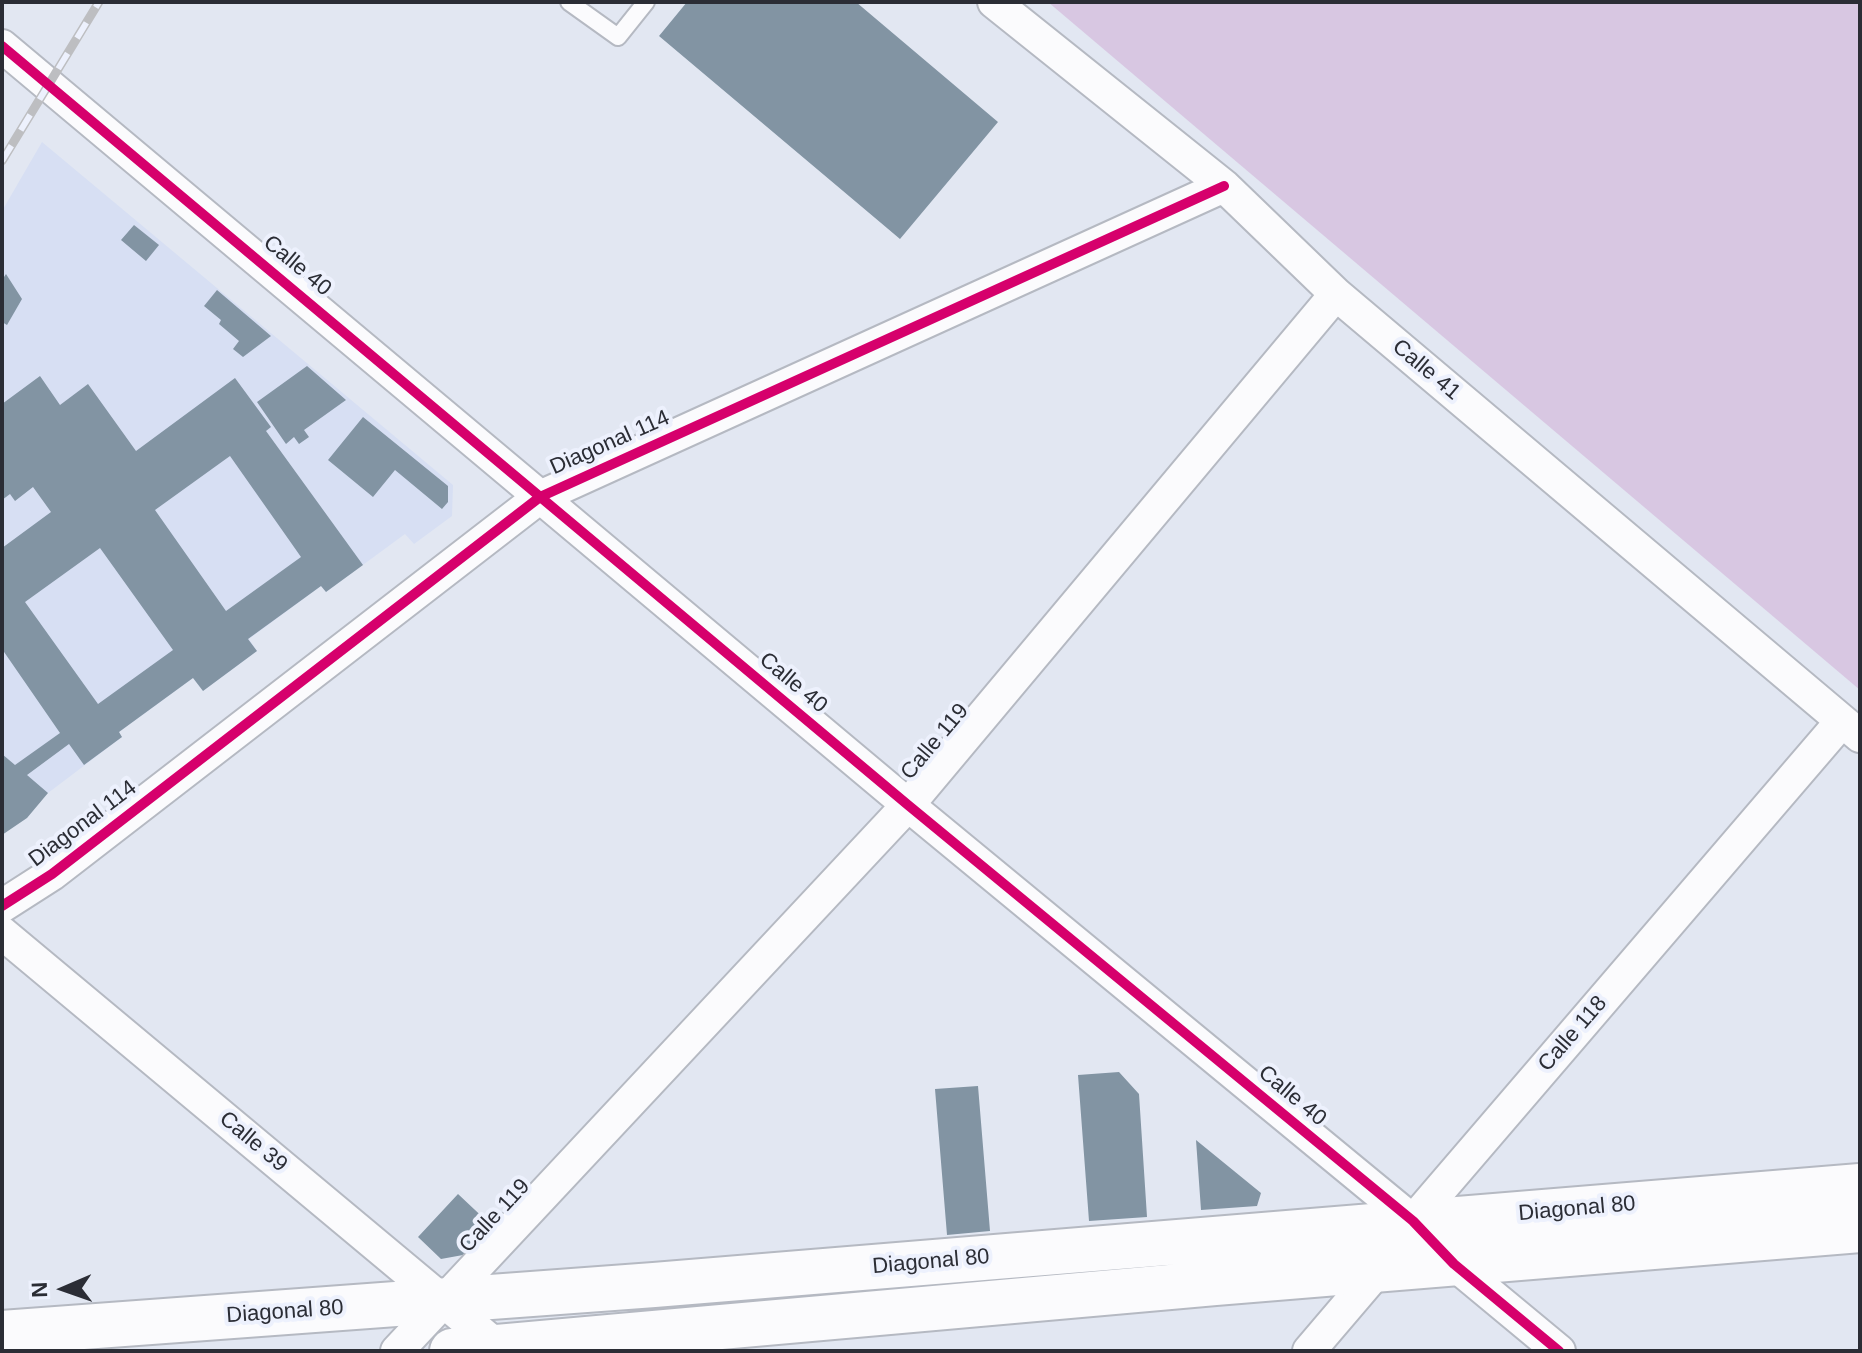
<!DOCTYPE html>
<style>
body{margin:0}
#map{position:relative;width:1862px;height:1353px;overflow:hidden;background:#e2e7f2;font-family:Helvetica,sans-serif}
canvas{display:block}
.frame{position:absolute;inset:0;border:4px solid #2b2d35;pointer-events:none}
.north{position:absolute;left:24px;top:1249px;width:80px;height:80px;-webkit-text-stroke:6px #edf1fd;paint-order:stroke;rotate:268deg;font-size:22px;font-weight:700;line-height:32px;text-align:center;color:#2b2d35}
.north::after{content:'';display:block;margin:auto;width:28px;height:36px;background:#2b2d35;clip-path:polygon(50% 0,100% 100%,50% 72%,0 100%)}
</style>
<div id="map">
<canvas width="1862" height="1353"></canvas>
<div class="frame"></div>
<div class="north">N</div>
</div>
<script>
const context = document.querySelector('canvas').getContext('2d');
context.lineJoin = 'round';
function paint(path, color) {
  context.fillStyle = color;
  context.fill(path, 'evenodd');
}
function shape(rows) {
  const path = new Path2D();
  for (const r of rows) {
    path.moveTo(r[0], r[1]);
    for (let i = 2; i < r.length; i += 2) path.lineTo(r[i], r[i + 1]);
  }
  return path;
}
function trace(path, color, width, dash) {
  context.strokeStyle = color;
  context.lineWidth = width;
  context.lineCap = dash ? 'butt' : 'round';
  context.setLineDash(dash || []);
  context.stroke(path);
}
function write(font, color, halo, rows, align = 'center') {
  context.font = font + ' Helvetica,sans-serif';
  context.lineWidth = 8;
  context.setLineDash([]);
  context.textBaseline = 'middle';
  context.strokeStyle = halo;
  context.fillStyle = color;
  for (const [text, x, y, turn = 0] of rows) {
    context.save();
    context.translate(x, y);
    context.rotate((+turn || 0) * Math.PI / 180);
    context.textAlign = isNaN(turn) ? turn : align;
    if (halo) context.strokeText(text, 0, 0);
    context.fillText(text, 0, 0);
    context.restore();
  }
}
const built = shape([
 [42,142,453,485,452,516,414,544,405,534,326,592,321,586,249,639,257,651,203,691,193,678,119,732,122,737,48,793,2,835,2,211]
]);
const green = shape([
 [1048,2,1860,2,1860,690]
]);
const building = shape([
 [687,2,856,2,998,122,900,239,659,36],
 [134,225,159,245,146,261,121,240],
 [6,274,22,299,7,325,2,322,2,280],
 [217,290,271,336,243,357,233,349,239,341,219,324,221,320,204,306],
 [307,366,346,400,304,430,309,437,299,444,294,437,286,444,257,402],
 [40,376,60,405,88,384,136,451,235,378,271,427,266,431,363,565,326,592,321,586,248,639,257,651,203,691,193,678,119,732,122,737,84,765,69,744,27,775,48,793,27,818,2,835,2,754,15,765,60,733,2,649,2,548,51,512,33,487,15,501,10,494,2,500,2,404],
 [230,456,301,557,226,611,155,510],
 [100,548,173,650,98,704,25,602],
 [363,417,448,486,448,502,442,509,395,470,373,497,328,460],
 [1119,1072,1139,1094,1147,1217,1089,1221,1078,1075],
 [978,1086,990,1231,947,1235,935,1089],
 [1196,1140,1261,1193,1257,1206,1201,1210],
 [458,1194,491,1225,463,1255,441,1259,418,1237]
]);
const service = shape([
 [569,2,618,37,646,2]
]);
const minor = shape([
 [994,2,1224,186,1336,294,1860,736],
 [2,46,908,805,1413,1221,1454,1264,1559,1351],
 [2,906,52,874,540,497,1224,186],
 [2,933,503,1351],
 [397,1351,908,805,1336,294],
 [1309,1351,1378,1270,1413,1221,1842,721]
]);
const secondary = shape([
 [2,1333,654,1285,1860,1186],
 [452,1351,1215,1283,1860,1230]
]);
const rail = shape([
 [2,161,99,2]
]);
const cycleway = shape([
 [2,46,908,805,1413,1221,1454,1264,1559,1351],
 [2,906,52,874,540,497,1224,186]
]);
const streetNames = [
 ["Calle 40",297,266,40],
 ["Calle 41",1426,370,40],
 ["Diagonal 114",610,443,-24],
 ["Calle 40",793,683,40],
 ["Calle 119",935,742,-50],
 ["Diagonal 114",83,824,-37],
 ["Calle 118",1573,1034,-49],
 ["Calle 40",1292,1096,40],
 ["Calle 39",253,1142,40],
 ["Diagonal 80",1577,1209,-5],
 ["Calle 119",495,1216,-47],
 ["Diagonal 80",931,1262,-5],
 ["Diagonal 80",285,1312,-4]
];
paint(built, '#d7dff3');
paint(green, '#d8c7e2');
paint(building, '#8294a3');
trace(service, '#b5b9c2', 20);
trace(minor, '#b5b9c2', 36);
trace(secondary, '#b5b9c2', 48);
trace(service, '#fbfbfd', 16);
trace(minor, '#fbfbfd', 32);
trace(secondary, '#fbfbfd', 44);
trace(rail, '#bdbec1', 9);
trace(rail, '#edf1fd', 6, [18]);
trace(cycleway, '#d6006c', 10);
write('22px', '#2b2d35', '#edf1fd', streetNames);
</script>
